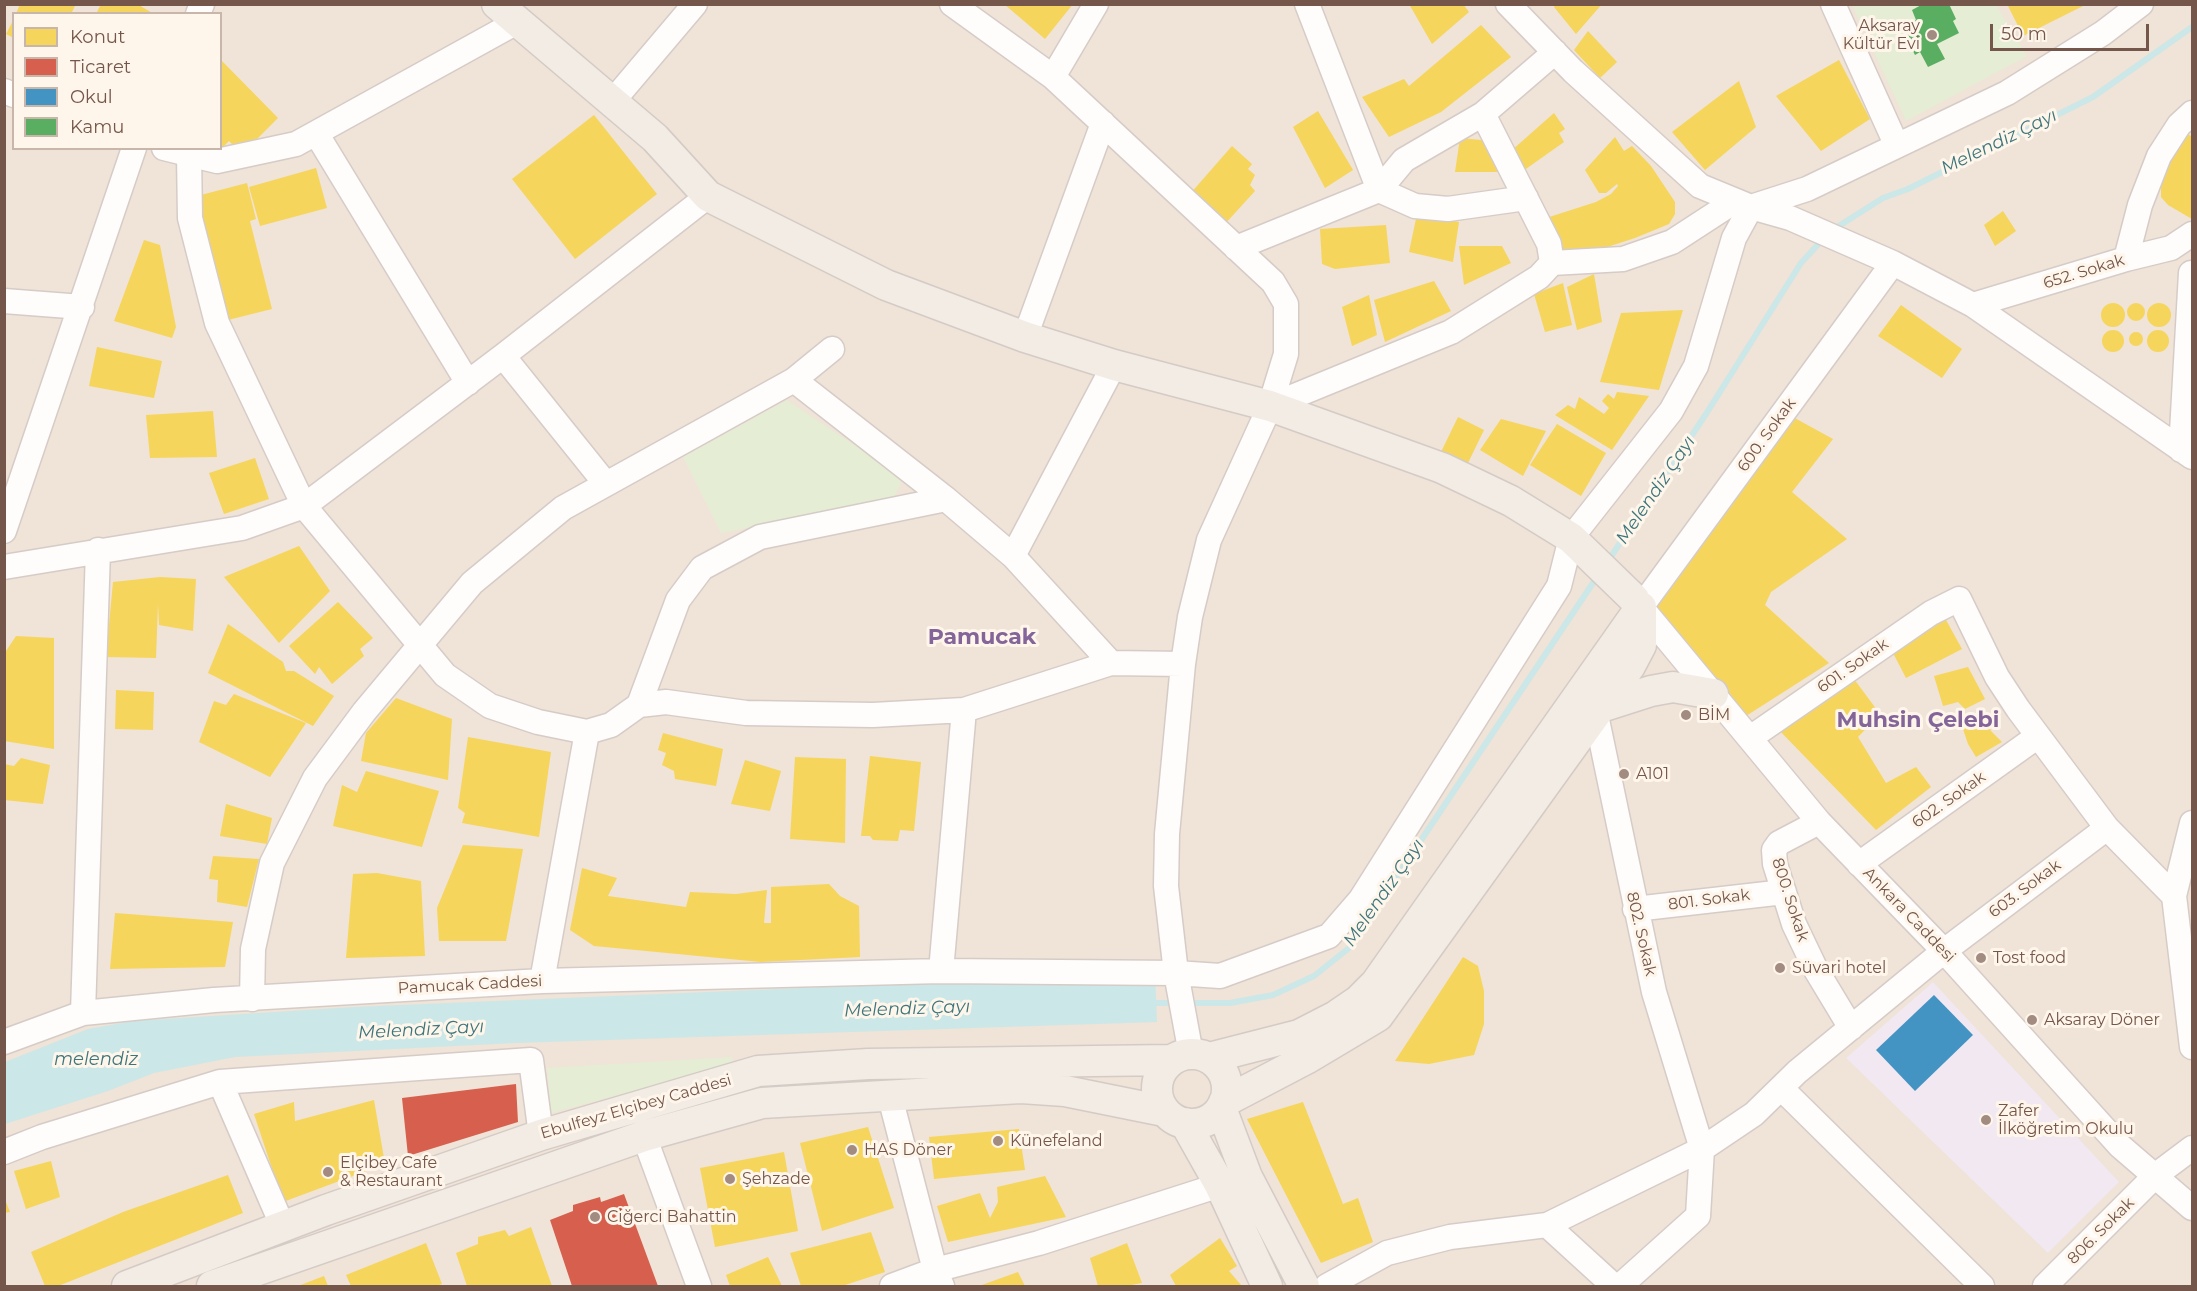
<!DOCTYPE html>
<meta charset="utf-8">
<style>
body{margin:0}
#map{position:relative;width:2197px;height:1291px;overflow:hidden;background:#f7f1ea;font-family:Montserrat,sans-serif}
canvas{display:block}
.frame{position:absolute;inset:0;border:6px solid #75564a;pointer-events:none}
.legend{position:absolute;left:12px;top:12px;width:210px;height:138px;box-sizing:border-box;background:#fff6eb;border:2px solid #c8b6ab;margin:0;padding:8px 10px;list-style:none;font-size:18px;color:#75564a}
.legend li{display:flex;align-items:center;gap:12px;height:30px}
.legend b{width:30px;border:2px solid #c8b6ab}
.scale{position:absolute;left:1990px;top:24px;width:159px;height:27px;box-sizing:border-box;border:3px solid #75564a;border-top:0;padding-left:8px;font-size:18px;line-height:21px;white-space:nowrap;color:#75564a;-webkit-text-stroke:4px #fff6eb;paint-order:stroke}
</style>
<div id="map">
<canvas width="2197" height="1291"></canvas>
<div class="frame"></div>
<ul class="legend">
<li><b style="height:16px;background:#f6d55c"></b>Konut</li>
<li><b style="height:16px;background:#d6604d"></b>Ticaret</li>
<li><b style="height:16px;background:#4393c3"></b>Okul</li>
<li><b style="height:16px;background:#5aae61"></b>Kamu</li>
</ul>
<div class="scale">50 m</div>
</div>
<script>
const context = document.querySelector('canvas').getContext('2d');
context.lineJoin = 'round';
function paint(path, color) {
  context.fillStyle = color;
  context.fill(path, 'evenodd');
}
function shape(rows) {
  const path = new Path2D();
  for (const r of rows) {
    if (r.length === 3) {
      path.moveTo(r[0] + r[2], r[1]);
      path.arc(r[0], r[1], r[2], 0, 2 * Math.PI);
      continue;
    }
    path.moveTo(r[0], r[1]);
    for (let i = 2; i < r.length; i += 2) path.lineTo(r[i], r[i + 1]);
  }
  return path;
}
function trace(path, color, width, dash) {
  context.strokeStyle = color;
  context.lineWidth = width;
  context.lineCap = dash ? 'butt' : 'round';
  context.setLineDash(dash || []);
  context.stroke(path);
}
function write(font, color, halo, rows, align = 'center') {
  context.font = font + ' Montserrat,sans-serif';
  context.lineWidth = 6;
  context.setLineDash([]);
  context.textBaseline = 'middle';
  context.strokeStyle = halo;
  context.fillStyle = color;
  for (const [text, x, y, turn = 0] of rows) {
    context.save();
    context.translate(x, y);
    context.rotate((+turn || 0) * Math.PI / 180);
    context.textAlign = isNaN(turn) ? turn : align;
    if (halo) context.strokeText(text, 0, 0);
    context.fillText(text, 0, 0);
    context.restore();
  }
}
const residential = shape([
 [5,5,2192,5,2192,1286,5,1286],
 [14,14,220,14,220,148,14,148]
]);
const education = shape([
 [1933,982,2119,1182,2048,1253,1846,1058]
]);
const green = shape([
 [1852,5,1996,5,2027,56,1906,121],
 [787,400,901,476,900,486,894,497,887,501,721,533,683,457],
 [732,1057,734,1069,649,1087,551,1113,547,1068]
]);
const water = shape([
 [1155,973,1157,1022,516,1043,235,1057,154,1073,108,1091,5,1124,5,1062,88,1029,133,1021,354,1007]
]);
const homes = shape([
 [20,4,76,4,71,14,16,14],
 [101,4,137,4,154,14,96,14],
 [1004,4,1073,4,1045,39],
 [1409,4,1463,4,1469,12,1432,44],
 [1555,4,1602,4,1576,34,1554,7],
 [2007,4,2087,4,2023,36],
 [14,19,14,38,6,34],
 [1481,25,1511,57,1441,112,1389,137,1362,97,1404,79,1409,86],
 [1588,31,1617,62,1600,78,1574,50],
 [1839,60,1870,119,1821,151,1776,96],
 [222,61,278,118,242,154,229,141,212,158,202,148,220,148],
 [1739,81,1756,127,1705,170,1672,132],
 [1318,111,1353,170,1325,188,1293,127],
 [1554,113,1565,129,1559,133,1564,142,1523,171,1511,151],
 [594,115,657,194,575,259,512,179],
 [2188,134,2192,137,2192,219,2168,205,2161,197,2161,174],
 [1615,137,1624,151,1632,146,1651,166,1675,202,1675,214,1669,224,1635,238,1598,250,1556,255,1543,219,1596,202,1611,194,1618,186,1617,184,1606,193,1599,193,1585,170],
 [1460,138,1492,141,1500,172,1455,172],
 [1232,146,1252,164,1248,169,1255,175,1250,185,1255,191,1224,225,1190,194],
 [316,168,327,208,260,226,249,187],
 [247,183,256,219,250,221,272,309,228,320,197,196],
 [2003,211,2016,231,1995,246,1984,225],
 [1417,214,1459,222,1453,262,1409,252],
 [1386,225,1390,263,1335,269,1322,264,1320,229],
 [144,240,160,245,176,327,172,338,114,321],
 [1459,246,1502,246,1511,263,1464,285],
 [1594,274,1602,322,1577,330,1567,287],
 [1434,281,1451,311,1385,342,1374,300],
 [1563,283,1572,325,1545,332,1534,294],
 [1369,295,1377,335,1352,346,1342,307],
 [2136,312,9],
 [2159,315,12],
 [2113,315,12],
 [1901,305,1962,349,1942,378,1878,336],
 [1683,310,1659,390,1600,382,1621,313],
 [2113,341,11],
 [2158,341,11],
 [2136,339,7],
 [97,347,162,361,154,398,89,386],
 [1617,392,1649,396,1612,450,1555,415,1568,405,1575,409,1579,397,1604,414,1609,408,1602,401,1608,394,1614,399],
 [213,411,217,457,150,458,146,415],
 [1791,416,1833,439,1792,492,1847,539,1771,592,1765,605,1829,663,1746,716,1652,605],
 [1458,417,1484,430,1467,465,1441,452],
 [1501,419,1546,431,1523,476,1480,450],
 [1557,424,1606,453,1581,496,1530,465],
 [255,458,269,499,224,514,209,473],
 [299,546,330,591,279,643,224,577],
 [160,577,196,579,193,631,159,625,158,604,156,658,106,657,113,582],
 [338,602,373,638,360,649,364,656,332,684,319,667,315,674,289,646],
 [1946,620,1962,649,1906,678,1890,647],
 [228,624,283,662,286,671,294,671,334,696,313,726,208,673],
 [16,636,54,638,54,749,4,741,4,654],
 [1968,667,1985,699,1965,709,1958,702,1943,706,1934,676],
 [1851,675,1880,714,1858,737,1886,783,1916,767,1931,787,1876,830,1778,729],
 [116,690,154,692,153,730,115,729],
 [234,694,306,723,270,777,199,742,214,701,226,705],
 [396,698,452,719,448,780,361,761,366,733],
 [1985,716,1991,731,2002,742,1976,757,1968,744,1962,726],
 [663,733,723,749,716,786,675,779,674,771,662,765,666,753,658,750],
 [468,737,551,752,539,837,462,823,465,813,458,808],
 [870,756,921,762,914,831,900,830,898,841,873,840,870,836,861,836],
 [795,757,846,759,845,843,790,839],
 [21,758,50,765,43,804,4,800,4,764,14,766],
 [745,760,781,771,770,811,731,804],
 [366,771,439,791,422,847,333,826,342,785,357,792],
 [226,804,272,818,267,844,220,836],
 [463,845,523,849,506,941,439,941,437,908],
 [213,856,259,859,247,907,217,902,218,880,209,879],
 [582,868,617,878,608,896,686,907,690,892,736,894,767,890,764,923,771,923,771,887,829,884,840,896,859,906,860,957,761,962,594,946,570,930],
 [377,873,421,881,425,956,346,958,353,874],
 [115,913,233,922,225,967,110,969],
 [1463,957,1478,966,1484,991,1484,1024,1474,1055,1429,1064,1395,1061],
 [374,1100,385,1164,283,1202,254,1114,294,1102,295,1121],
 [1303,1102,1343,1204,1358,1198,1373,1242,1321,1263,1247,1119],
 [868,1127,894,1208,822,1231,800,1143],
 [1019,1129,1025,1170,934,1179,929,1137],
 [784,1152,798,1231,715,1247,700,1168],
 [51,1161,60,1197,26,1209,14,1171],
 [228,1175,243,1213,58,1286,45,1286,31,1252,123,1212],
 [1045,1176,1066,1217,948,1242,937,1206,980,1193,990,1218,998,1202,997,1187],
 [4,1197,10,1212,4,1213],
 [531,1227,552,1286,467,1286,456,1253,478,1244,478,1237,505,1230,509,1236],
 [871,1232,885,1272,842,1286,801,1286,790,1253],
 [1220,1238,1237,1266,1229,1271,1241,1285,1176,1286,1170,1275],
 [426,1243,442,1284,436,1286,351,1286,346,1275],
 [1127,1243,1142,1283,1126,1286,1098,1286,1090,1258],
 [768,1257,782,1286,730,1286,726,1275],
 [1018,1272,1025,1286,979,1286],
 [324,1276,328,1286,298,1286]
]);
const shops = shape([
 [516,1084,518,1122,408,1156,402,1098],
 [624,1194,658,1286,572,1286,550,1220,573,1211,573,1205,600,1197,601,1202]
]);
const schools = shape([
 [1934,995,1973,1035,1915,1091,1876,1050]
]);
const public = shape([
 [1923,4,1949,4,1956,19,1953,21,1959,33,1937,44,1945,59,1928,67,1920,52,1915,55,1905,36,1912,33,1907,24,1916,20,1912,10]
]);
const stream = shape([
 [1834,229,1883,198,1908,189,2093,97,2192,27],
 [1608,561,1706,414,1801,263,1824,238],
 [1149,1003,1178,1003],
 [1188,1003,1230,1003,1273,995,1314,976,1349,948,1599,574]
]);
const minor = shape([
 [952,4,1053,77,1096,4],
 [1307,4,1379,190,1404,160,1483,114],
 [1508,4,1573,71,1700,186,1751,207,1790,218,1893,263,1973,305,2192,457],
 [1833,4,1896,144],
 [198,14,202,4],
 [1053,77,1273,282,1286,304,1286,354,1270,406,1209,540,1190,617,1183,664,1167,834,1166,886,1176,973,1191,1054],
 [4,91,14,95],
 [612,102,695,4],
 [316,133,468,383],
 [164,148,217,161,296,144,517,22],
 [189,155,190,218,217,323,304,506,445,675,490,706,538,722,587,732,611,725,639,705,666,702,746,713,873,715,964,710,1111,663,1183,664],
 [1236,248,1379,190,1415,206,1448,209,1526,198],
 [2126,259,2140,205,2159,156,2179,125,2192,113],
 [1552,263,1549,244,1483,114,1555,52],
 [4,301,82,307],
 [1973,305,2126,259,2171,248,2192,234],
 [1025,337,1103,123],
 [503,356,606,484],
 [794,380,946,499,1013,556,1111,663],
 [1270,406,1451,332,1539,277,1552,263,1623,259,1672,242,1735,201],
 [2181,450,2191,273],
 [4,531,134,148],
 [1013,556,1114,365],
 [4,567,242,528,304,506,503,356,708,196],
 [1635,600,1819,822,1944,951,2120,1146,2192,1208],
 [1641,607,1893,263],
 [639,705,678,600,702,568,760,537,946,499],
 [1596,715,1654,992,1702,1149,1698,1216,1620,1286],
 [1750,738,1931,613,1959,599,1997,677,2018,709,2107,828,2174,896],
 [1819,822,1779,843,1774,850,1775,864,1794,924,1816,970,1851,1028],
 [2192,823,2174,896,2192,1047],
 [1859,864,2038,736],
 [1635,909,1784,892],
 [941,971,964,710],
 [542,981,587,732],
 [252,999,253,949,272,863,315,778,364,712,472,583,563,508,794,380,832,349],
 [83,1013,98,550],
 [4,1042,83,1013,214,1000,542,981,941,971,1176,973,1220,976,1329,936,1361,899,1559,586,1571,538,1671,411,1696,366,1734,238,1751,207,1807,189,2007,93,2103,33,2141,4],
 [220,1082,283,1227],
 [1781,1088,1982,1286],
 [889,1093,935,1270,942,1286],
 [644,1136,699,1286],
 [4,1152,42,1137,220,1082,531,1060,541,1135],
 [1547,1225,1614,1286],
 [892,1286,935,1270,1039,1243,1220,1185],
 [1327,1286,1387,1253,1450,1237,1547,1225,1702,1149,1754,1114,1797,1072,1944,951,2107,828],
 [2045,1286,2156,1175,2192,1148]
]);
const major = shape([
 [497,4,655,138,708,196,886,285,1025,337,1114,365,1270,406,1442,468,1511,501,1571,538,1634,599],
 [1601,707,1651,691,1673,687,1713,694],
 [1192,1089,35],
 [1209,1058,1299,1035,1336,1016,1358,1001,1376,983,1641,607],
 [1224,1102,1306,1059,1378,1016,1630,666,1641,645,1641,607],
 [1221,1108,1247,1177,1304,1286],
 [1185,1123,1220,1185,1267,1286],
 [127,1286,326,1210,541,1135,758,1071,868,1064,1171,1060],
 [212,1286,644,1136,762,1103,1021,1088,1065,1091,1164,1111]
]);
const markers = [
 [1932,35,6,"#a28c82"],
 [1686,715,6,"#a28c82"],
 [1624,774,6,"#a28c82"],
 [1981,958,6,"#a28c82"],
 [1780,968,6,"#a28c82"],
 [2032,1020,6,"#a28c82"],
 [1986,1120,6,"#a28c82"],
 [998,1141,6,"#a28c82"],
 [852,1150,6,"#a28c82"],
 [328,1172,6,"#a28c82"],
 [730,1179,6,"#a28c82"],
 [595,1217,6,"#a28c82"]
];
const poiNames = [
 ["Aksaray",1920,26,"right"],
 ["Kültür Evi",1920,44,"right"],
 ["BİM",1698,715],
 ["A101",1636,774],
 ["Tost food",1993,958],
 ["Süvari hotel",1792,968],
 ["Aksaray Döner",2044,1020],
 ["Zafer",1998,1111],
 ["İlköğretim Okulu",1998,1129],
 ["Künefeland",1010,1141],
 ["HAS Döner",864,1150],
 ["Elçibey Cafe",340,1163],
 ["& Restaurant",340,1181],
 ["Şehzade",742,1179],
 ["Ciğerci Bahattin",607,1217]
];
const streetNames = [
 ["652. Sokak",2084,272,-17],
 ["600. Sokak",1767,435,-54],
 ["601. Sokak",1853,666,-35],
 ["602. Sokak",1949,800,-35],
 ["603. Sokak",2025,889,-37],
 ["801. Sokak",1709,900,-7],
 ["800. Sokak",1790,900,72],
 ["Ankara Caddesi",1909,915,46],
 ["802. Sokak",1641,934,77],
 ["Pamucak Caddesi",470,985,-3],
 ["Ebulfeyz Elçibey Caddesi",636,1107,-16],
 ["806. Sokak",2101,1231,-45]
];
const waterNames = [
 ["Melendiz Çayı",1999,142,-26],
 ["Melendiz Çayı",1656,490,-56],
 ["Melendiz Çayı",1384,893,-55],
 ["Melendiz Çayı",907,1009,-2],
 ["Melendiz Çayı",421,1030,-3],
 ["melendiz",96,1060]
];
const districtNames = [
 ["Pamucak",982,638],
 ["Muhsin Çelebi",1918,721]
];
paint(residential, '#f0e3d7');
paint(education, '#f2e8f2');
paint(green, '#e5edd5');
paint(water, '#cce7e7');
paint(homes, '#f6d55c');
paint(shops, '#d6604d');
paint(schools, '#4393c3');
paint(public, '#5aae61');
trace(stream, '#cce7e7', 6);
trace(minor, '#d6ccc7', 27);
trace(major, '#d5cbc6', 33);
trace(minor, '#fefdfc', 24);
trace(major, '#f2ece5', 30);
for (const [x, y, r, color] of markers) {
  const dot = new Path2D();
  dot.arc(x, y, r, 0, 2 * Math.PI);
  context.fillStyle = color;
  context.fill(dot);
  trace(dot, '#fff6eb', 2);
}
write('16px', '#75564a', '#fff6eb', poiNames, 'left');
write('16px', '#75564a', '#fff6eb', streetNames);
write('italic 18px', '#3d757b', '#fff6eb', waterNames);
write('bold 22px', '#846599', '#fff6eb', districtNames);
</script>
